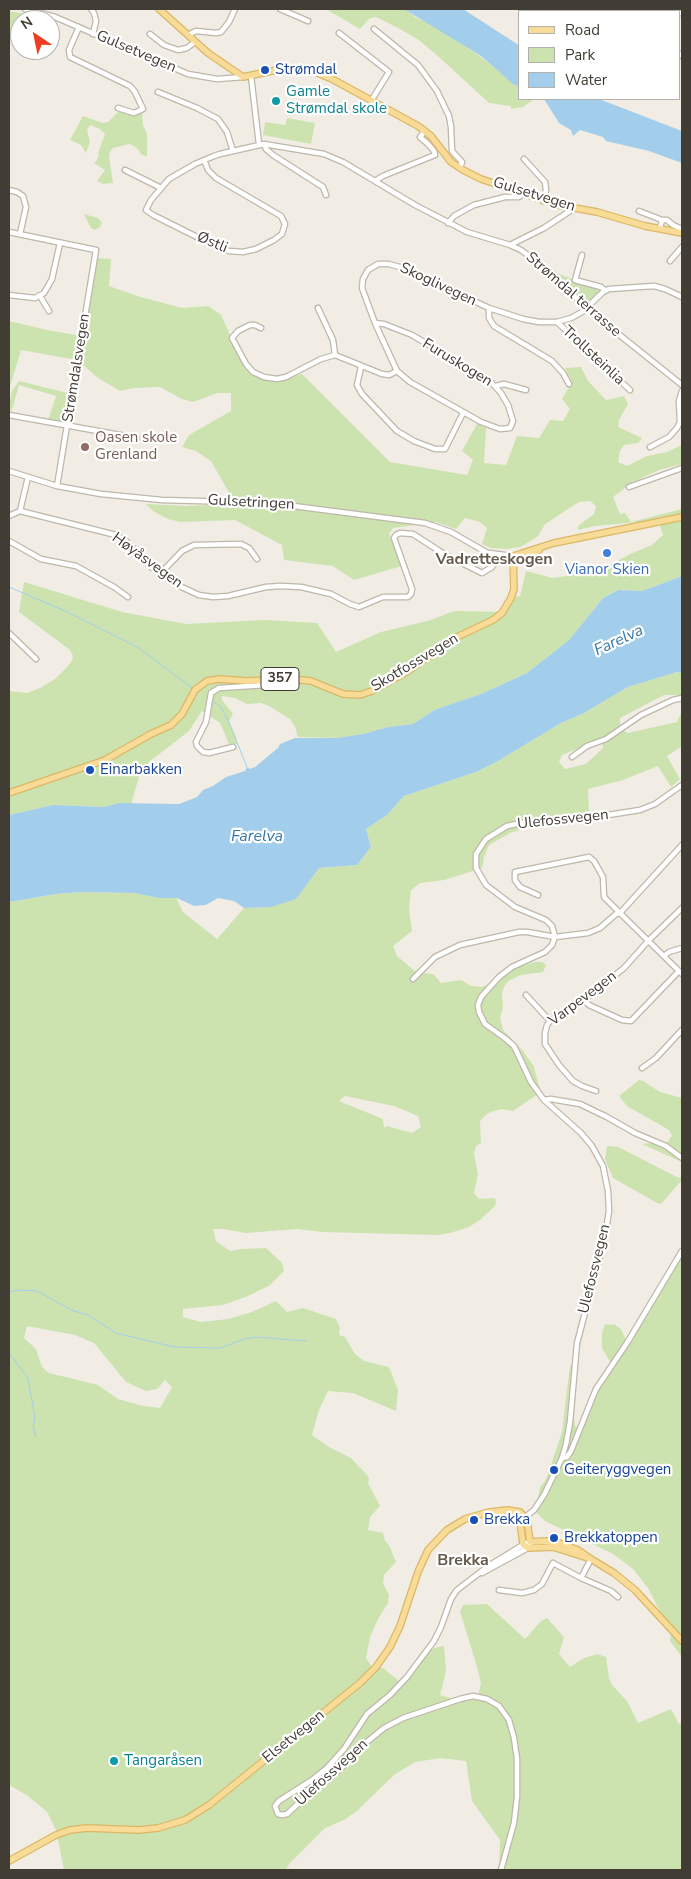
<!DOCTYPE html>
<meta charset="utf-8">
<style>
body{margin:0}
#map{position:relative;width:691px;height:1879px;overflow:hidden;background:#f1ede4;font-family:"Nunito Sans",sans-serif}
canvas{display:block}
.frame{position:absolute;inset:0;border:10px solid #423d34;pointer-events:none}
.legend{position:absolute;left:518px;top:10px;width:162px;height:90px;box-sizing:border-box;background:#fff;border:1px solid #b3b1ae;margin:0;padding:6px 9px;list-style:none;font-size:15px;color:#423d34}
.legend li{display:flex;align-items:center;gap:10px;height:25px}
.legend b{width:25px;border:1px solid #b3b1ae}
.north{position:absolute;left:10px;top:10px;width:50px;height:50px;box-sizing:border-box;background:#fff;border:1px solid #b3b1ae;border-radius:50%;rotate:326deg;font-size:14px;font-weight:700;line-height:20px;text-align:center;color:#423d34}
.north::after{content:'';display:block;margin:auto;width:18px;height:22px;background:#ed3c1f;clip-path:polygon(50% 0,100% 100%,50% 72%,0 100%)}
</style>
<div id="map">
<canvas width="691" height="1879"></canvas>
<div class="frame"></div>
<ul class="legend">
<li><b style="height:6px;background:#f8db96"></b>Road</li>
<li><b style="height:14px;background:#cce3af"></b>Park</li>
<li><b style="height:14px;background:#a3ceeb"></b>Water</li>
</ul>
<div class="north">N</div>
</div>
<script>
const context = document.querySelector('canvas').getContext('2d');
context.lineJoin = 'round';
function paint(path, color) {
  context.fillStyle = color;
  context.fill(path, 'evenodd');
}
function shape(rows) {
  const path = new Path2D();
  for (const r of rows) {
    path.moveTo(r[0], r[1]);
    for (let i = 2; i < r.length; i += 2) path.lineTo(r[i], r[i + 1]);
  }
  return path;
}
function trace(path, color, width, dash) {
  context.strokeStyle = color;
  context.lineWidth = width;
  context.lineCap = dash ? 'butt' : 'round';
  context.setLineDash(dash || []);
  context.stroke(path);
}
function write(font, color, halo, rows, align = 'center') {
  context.font = font + ' "Nunito Sans",sans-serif';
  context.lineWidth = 4.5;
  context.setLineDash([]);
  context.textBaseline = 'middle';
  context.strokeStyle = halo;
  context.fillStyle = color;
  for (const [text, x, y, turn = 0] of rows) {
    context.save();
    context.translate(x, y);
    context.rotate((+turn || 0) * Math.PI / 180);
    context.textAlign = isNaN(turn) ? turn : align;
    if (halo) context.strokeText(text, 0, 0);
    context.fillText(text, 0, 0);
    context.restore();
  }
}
const green = shape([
 [326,9,406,9,415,17,439,28,481,57,520,88,520,99,534,99,523,107,511,109,511,106,489,103,439,57,419,40,398,28,376,17,370,18,360,29],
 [9,11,44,18,43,20,20,20,20,45,9,38],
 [119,111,138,115,142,113,143,125,147,134,147,157,141,154,137,148,130,144,113,148,110,152,109,157,113,183,103,184,97,181,105,170,94,163,97,160,99,154,98,153,105,134,100,129,90,125,87,130,90,142,86,153,81,145,70,140,83,116,103,123,108,122],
 [287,118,315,123,311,144,263,135,265,122,285,125],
 [84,214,98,218,102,223,100,227,95,230,91,228],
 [95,258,111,259,109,286,137,296,182,308,208,306,221,315,242,361,251,374,263,380,279,381,302,374,390,462,467,475,473,460,462,451,477,424,486,428,484,463,506,465,517,436,539,438,550,420,563,421,570,409,562,399,572,382,565,368,581,367,588,381,606,400,624,396,628,404,619,420,618,427,642,438,638,443,624,445,620,451,618,462,627,466,647,456,667,452,682,445,682,464,659,470,633,482,613,497,620,514,625,513,631,522,682,509,682,576,642,591,617,590,603,598,569,640,527,673,481,694,434,710,413,724,388,727,363,734,337,738,298,737,295,727,290,719,269,706,261,703,247,704,235,698,222,696,222,700,233,714,229,721,236,737,237,744,229,744,220,723,202,711,189,731,149,762,140,774,131,804,119,803,104,807,53,805,9,815,9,691,27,693,40,688,55,679,67,667,72,661,73,656,70,650,19,612,24,582,122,612,186,624,265,620,317,623,336,652,381,632,431,620,454,611,504,612,511,598,520,596,526,571,553,578,574,575,614,563,630,554,652,545,663,535,658,520,595,526,578,530,578,526,594,514,596,506,590,501,579,502,545,524,538,536,531,541,520,547,506,549,491,548,482,544,487,528,480,522,465,518,456,529,436,522,393,528,389,534,402,566,354,580,333,566,284,560,282,545,235,520,180,522,168,519,153,511,146,504,187,506,230,504,232,498,211,461,196,451,182,447,189,435,231,411,231,393,217,393,193,402,182,399,160,387,134,388,120,391,98,378,77,360,21,350,9,390,9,321,47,330,82,336],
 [554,272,572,279,576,283,598,289,599,291,589,303,587,303],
 [19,381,67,393,70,399,66,420,61,422,48,420,56,396,19,385,11,413,9,404,12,391],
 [677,672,682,673,682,702,681,695,664,695,620,718,620,729,628,733,677,722,682,711,682,746,667,756,680,779,671,787,658,766,623,780,588,789,589,815,564,816,510,833,489,845,484,857,482,868,444,880,420,883,411,890,409,909,412,931,393,946,397,956,416,972,433,974,441,983,461,980,471,986,482,987,499,979,515,968,535,962,542,962,546,965,543,972,521,975,508,981,504,987,502,993,503,1008,500,1017,503,1030,523,1051,533,1065,541,1092,513,1111,501,1109,488,1113,480,1121,481,1143,476,1146,474,1154,478,1174,474,1193,479,1199,495,1198,496,1203,494,1207,480,1220,469,1227,450,1233,437,1235,322,1232,297,1229,246,1233,223,1229,213,1229,216,1241,230,1251,240,1249,266,1248,282,1263,284,1271,270,1285,248,1296,223,1305,183,1309,183,1317,201,1322,228,1319,252,1312,276,1301,287,1312,303,1308,336,1319,340,1328,339,1335,345,1337,355,1354,364,1361,389,1367,398,1390,396,1411,353,1393,328,1391,319,1410,312,1435,329,1447,351,1458,368,1476,369,1480,368,1483,380,1506,370,1517,368,1530,383,1533,385,1541,389,1545,396,1562,384,1575,383,1583,389,1595,388,1603,378,1619,370,1637,366,1658,372,1667,383,1668,399,1681,410,1674,430,1649,444,1646,446,1671,440,1695,453,1699,478,1696,481,1683,475,1660,460,1612,463,1605,487,1604,525,1639,541,1621,547,1618,564,1637,559,1654,570,1667,582,1659,597,1654,606,1657,609,1678,612,1685,627,1701,638,1723,671,1709,679,1724,682,1723,682,1870,497,1870,499,1864,500,1840,472,1801,466,1761,441,1758,415,1762,394,1775,357,1811,344,1820,325,1828,289,1864,286,1870,64,1870,56,1830,47,1812,28,1796,9,1785,9,902,56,894,82,892,134,893,159,898,177,898,177,900,183,912,217,939,244,908,271,907,308,882,319,868,357,865,371,847,366,829,387,815,404,796,476,772,498,761,561,723,584,713,628,687],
 [602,739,603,748,586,764,565,769,559,762,562,755],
 [345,1096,394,1106,418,1116,421,1127,412,1133,387,1126,384,1128,383,1119,339,1101],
 [27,1326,75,1335,94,1343,126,1382,146,1391,157,1389,165,1380,172,1387,160,1408,143,1406,118,1399,98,1385,49,1373,42,1367,36,1349,24,1338],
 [639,1080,643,1081,660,1092,682,1098,682,1162,642,1144,653,1143,664,1148,672,1135,669,1130,627,1106,619,1096],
 [607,1146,618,1147,675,1176,680,1178,682,1175,681,1181,661,1204,657,1203,613,1178,605,1159],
 [682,1256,682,1657,670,1641,671,1633,648,1588,633,1569,613,1554,545,1521,536,1512,540,1487,546,1480,562,1432,570,1366,578,1359,574,1417,575,1426,581,1431,596,1394,611,1368,610,1362,602,1348,602,1333,605,1324,611,1325,614,1324,621,1329,626,1340,630,1341,632,1339]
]);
const water = shape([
 [404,9,463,9,520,46,520,87,513,84,481,56],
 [544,99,599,99,682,131,682,163,649,151,606,141,603,137,580,130,573,136,571,130,559,123],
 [682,576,682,673,677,672,628,687,584,713,561,723,498,761,476,772,404,796,387,815,366,829,371,847,357,865,319,868,296,899,271,907,244,908,234,901,218,898,206,905,194,906,177,898,159,898,134,893,82,892,56,894,9,902,9,815,53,805,104,807,119,803,179,804,197,797,203,790,213,786,226,777,245,771,247,767,250,769,255,767,278,748,280,744,295,738,337,738,363,734,388,727,413,724,434,710,481,694,527,673,569,640,603,598,618,590,642,591]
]);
const stream = shape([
 [9,587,65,611,139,648,192,688],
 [212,701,220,706,228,720,247,767],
 [9,1292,19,1290,37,1291,71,1310,88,1315,116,1333,174,1347,220,1348,245,1339,256,1337,306,1341],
 [9,1353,28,1378,35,1418,33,1427,36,1437]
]);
const minor = shape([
 [25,9,55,17,188,74,217,79,243,77],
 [91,9,94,13,96,21,93,34],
 [280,9,308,21],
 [595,9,601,11],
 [680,13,682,13],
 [79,27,69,50,70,57,130,86,135,92,143,109,134,113,118,108],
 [374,29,418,65,437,91,449,116,451,127,452,151,462,162,460,168],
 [339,33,389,72,371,101],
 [150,34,164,45,178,50,187,48,195,42],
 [188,35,196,31,216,33,221,32,229,22,235,9],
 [680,54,682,56],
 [251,76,259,144],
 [158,92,197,108,218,119,227,132,233,151],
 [264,144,266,149,273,155,323,187,326,195],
 [524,159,545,182,546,190,543,201],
 [204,160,208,170,216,178,281,216,285,224,282,234,274,240,256,249,243,252,229,251,217,247,153,215,146,210,151,200,169,179,195,164,214,156,220,154,264,144,324,154,343,162,415,205,467,232,510,245,521,250,553,274,586,308,682,385],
 [125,170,161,188],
 [375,181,383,176,435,155,434,151,428,144,420,137,425,131],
 [9,190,17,192,23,196,26,207,20,234],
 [639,211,662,220,660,228],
 [662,220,667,220,673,225,682,229],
 [448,223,454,216,474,205,505,197,519,197,523,194],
 [9,232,96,250,57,486],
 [510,245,544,228,570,211,572,207],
 [582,255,575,280,601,287,605,290],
 [670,261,682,247],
 [9,295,35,298,44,293,52,279,60,243],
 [40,296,49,311],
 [318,308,333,340,335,355,382,374,389,375,397,371,410,382,481,422,500,429,510,428,513,421,508,405,501,393,491,382,412,335,384,324,375,323],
 [489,308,489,318,494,326,552,361,563,373,569,384],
 [557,322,630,390],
 [261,328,255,325,250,325,238,331,232,338,246,364,253,372,264,377,277,379,286,377,321,359,335,355],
 [361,367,357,385,362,394,397,431,414,441,435,449,445,449,463,413],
 [397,371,375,323,362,288,363,279,368,270,378,264,389,264,403,268,489,308,523,319,539,322,557,322,571,318,582,312,603,292,609,289,654,286,665,289,682,297],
 [496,386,504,384,526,390],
 [9,415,137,438],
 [650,447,669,437,677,428,680,422,679,401,682,391],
 [9,471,57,486,101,494,162,500,270,503,425,523,451,532,498,559,514,562],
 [629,487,682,468],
 [20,511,28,477],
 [9,516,20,511,116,535,126,541,151,567,175,584,199,595,213,597,228,596,266,587,280,586,301,587,331,594,350,604,359,607,383,597,408,597,411,594,412,589,394,538,396,535,400,533,413,534,444,554,482,573,492,567,500,555],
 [9,541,41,559,76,566,114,587,128,597],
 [489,553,513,556],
 [160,574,182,551,194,545,241,544,249,548,257,559],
 [9,633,36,659],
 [233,747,209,753,203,752,197,746,196,742,206,722,211,693,219,688,282,684,292,679],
 [572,757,587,746,606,739,641,715,673,700,682,698],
 [538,895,520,887,515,880,515,872,589,857,594,861,603,877,604,897,620,913,682,845],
 [664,956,669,952,682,948],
 [413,979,435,957,460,945,519,932,527,932,555,937,588,933,600,928,616,914,620,913,682,974],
 [526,995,550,1021],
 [584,1000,589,1005,622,1020,631,1021,679,971],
 [642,1068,656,1058,682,1030],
 [596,1091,582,1086,573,1081,559,1065,545,1044,545,1033,547,1025,550,1021,584,1000,624,968,649,940,682,908],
 [544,1100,551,1099,580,1104,607,1117,635,1133,666,1146,682,1158],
 [562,1458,567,1457,571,1451,596,1389,627,1343,682,1251],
 [523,1519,534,1510,544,1495,562,1458,566,1444,570,1422,577,1343,605,1237,609,1211,608,1191,603,1166,592,1146,581,1133,544,1100,531,1082,514,1046,506,1039,485,1024,479,1012,478,1005,481,997,499,977,512,967,545,952,552,945,555,937,552,926,546,920,515,907,486,885,476,868,476,854,486,839,507,826,521,823,595,817,640,810,655,804,682,785],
 [482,1573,528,1548,530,1542],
 [581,1578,591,1559],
 [499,1590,522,1593,534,1590,542,1584,553,1563,581,1578,611,1591,618,1597],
 [501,1870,514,1823,517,1797,517,1759,514,1738,509,1720,499,1706,487,1699,473,1696,460,1699,403,1718,384,1728,368,1741,336,1773,301,1801,287,1814,282,1815,278,1814,275,1806,279,1801,312,1780,327,1768,344,1749,367,1714,390,1695,407,1677,434,1641,441,1627,451,1599,457,1590,487,1567,526,1543]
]);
const major = shape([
 [159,9,208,53,243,77,277,70,295,68,313,71,332,79,418,126,431,136,451,162,463,170,481,179,558,205,597,212,645,226,682,233],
 [514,562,525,559,539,550],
 [9,793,105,760,151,734,171,725,182,714,195,690,207,681,219,679,246,681,292,679,311,681,343,694,360,695,372,691,408,671,455,638,493,620,502,613,511,598,514,589,513,556,554,543,682,517],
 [591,1559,614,1573,635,1590,682,1641],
 [9,1861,56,1835,70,1830,87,1828,139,1830,158,1828,185,1820,209,1805,360,1683,376,1667,390,1647,400,1626,418,1572,428,1550,447,1530,465,1519,489,1512,508,1510,520,1512,527,1520,530,1542,546,1541,559,1543,578,1550,591,1559,553,1547,528,1548,523,1544,520,1521,514,1516,501,1511]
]);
const markers = [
 [265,70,5,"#1a4fb4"],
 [276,101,5,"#0f9aa8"],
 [85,447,5,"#8d6e63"],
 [607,553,5,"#3f7fe0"],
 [90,770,5,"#1a4fb4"],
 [554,1470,5,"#1a4fb4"],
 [474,1520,5,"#1a4fb4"],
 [554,1538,5,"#1a4fb4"],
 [114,1761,5,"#0f9aa8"]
];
const shields = [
 [280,679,38]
];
const shieldNames = [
 ["357",280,679]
];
const streetNames = [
 ["Gulsetvegen",136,52,23],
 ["Gulsetvegen",534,195,17],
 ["Østli",212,243,23],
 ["Skoglivegen",438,285,25],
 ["Strømdal terrasse",573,295,41],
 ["Trollsteinlia",593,356,43],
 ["Furuskogen",457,363,31],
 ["Strømdalsvegen",77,368,-81],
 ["Gulsetringen",251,503,3],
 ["Høyåsvegen",147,561,36],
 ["Skotfossvegen",415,663,-31],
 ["Ulefossvegen",563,820,-6],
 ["Varpevegen",583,999,-37],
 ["Ulefossvegen",595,1269,-76],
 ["Elsetvegen",294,1737,-39],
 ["Ulefossvegen",332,1773,-42]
];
const transitNames = [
 ["Strømdal",275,70],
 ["Einarbakken",100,770],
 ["Geiteryggvegen",564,1470],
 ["Brekka",484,1520],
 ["Brekkatoppen",564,1538]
];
const cultureNames = [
 ["Gamle",286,92],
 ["Strømdal skole",286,109],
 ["Tangaråsen",124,1761]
];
const educationNames = [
 ["Oasen skole",95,438],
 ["Grenland",95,455]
];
const shopNames = [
 ["Vianor Skien",607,570]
];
const neighbourhoodNames = [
 ["Vadretteskogen",494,560],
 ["Brekka",463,1561]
];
const waterNames = [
 ["Farelva",619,641,-25],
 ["Farelva",257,837]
];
paint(green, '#cce3af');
paint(water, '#a3ceeb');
trace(stream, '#a3ceeb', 1);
trace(minor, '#beb7aa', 7);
trace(major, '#dbb767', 8);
trace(minor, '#fff', 4.5);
trace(major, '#f8db96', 5.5);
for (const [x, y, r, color] of markers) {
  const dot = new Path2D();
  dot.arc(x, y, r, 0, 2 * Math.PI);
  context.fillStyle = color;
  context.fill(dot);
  trace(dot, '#fff', 2);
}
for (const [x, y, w] of shields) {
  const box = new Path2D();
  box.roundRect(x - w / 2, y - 11.5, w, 23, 4);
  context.fillStyle = '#fff';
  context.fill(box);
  trace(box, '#423d34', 1);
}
write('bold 14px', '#423d34', null, shieldNames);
write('15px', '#423d34', '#fff', streetNames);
write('15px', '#164399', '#fff', transitNames, 'left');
write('15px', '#0d838f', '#fff', cultureNames, 'left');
write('15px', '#785e54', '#fff', educationNames, 'left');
write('15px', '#366cbe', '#fff', shopNames);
write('bold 16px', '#655a4c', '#fff', neighbourhoodNames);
write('italic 16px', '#3578a7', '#fff', waterNames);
</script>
